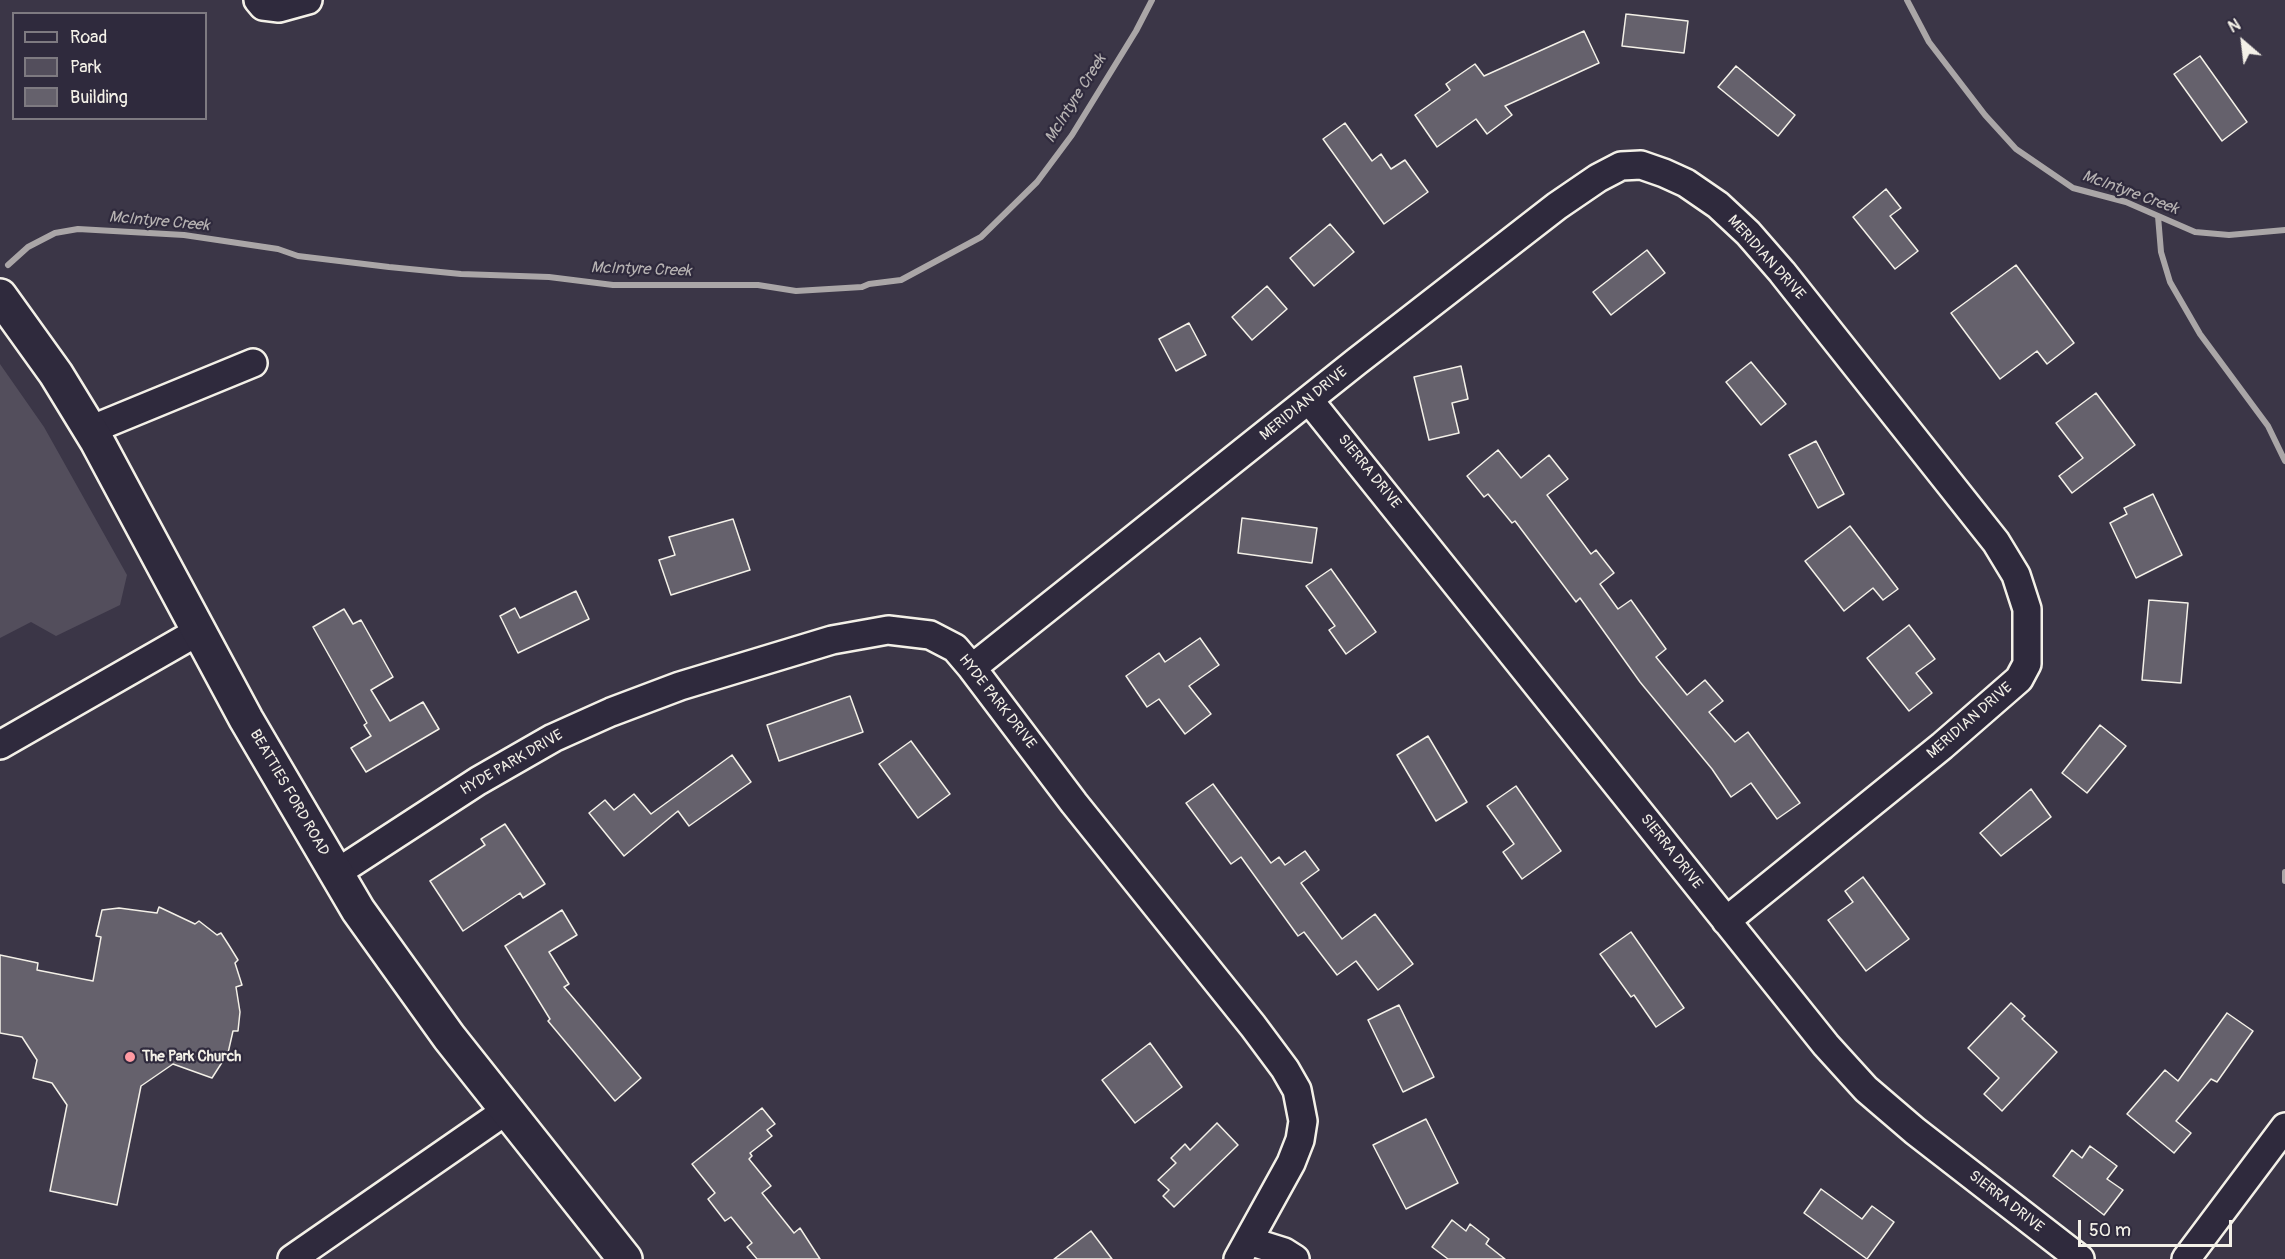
<!DOCTYPE html>
<style>
body{margin:0}
#map{position:relative;width:2285px;height:1259px;overflow:hidden;background:#3b3647;font-family:Pangolin,sans-serif}
canvas{display:block}
.legend{position:absolute;left:12px;top:12px;width:195px;height:108px;box-sizing:border-box;background:#2f2a3d;border:2px solid #7e7a81;margin:0;padding:8px 10px;list-style:none;font-size:18px;color:#f4f1e8}
.legend li{display:flex;align-items:center;gap:12px;height:30px}
.legend b{width:30px;border:2px solid #7e7a81}
.north{position:absolute;left:2213px;top:12px;width:60px;height:60px;-webkit-text-stroke:4px #2f2a3d;paint-order:stroke;rotate:332deg;font-size:16px;font-weight:700;line-height:24px;text-align:center;color:#f4f1e8}
.north::after{content:'';display:block;margin:auto;width:21px;height:27px;background:#f4f1e8;clip-path:polygon(50% 0,100% 100%,50% 72%,0 100%)}
.scale{position:absolute;left:2078px;top:1220px;width:154px;height:27px;box-sizing:border-box;border:3px solid #f4f1e8;border-top:0;padding-left:8px;font-size:18px;line-height:21px;white-space:nowrap;color:#f4f1e8;-webkit-text-stroke:4px #2f2a3d;paint-order:stroke}
</style>
<div id="map">
<canvas width="2285" height="1259"></canvas>
<ul class="legend">
<li><b style="height:8px;background:#2f2a3d"></b>Road</li>
<li><b style="height:16px;background:#534e5c"></b>Park</li>
<li><b style="height:16px;background:#65616c"></b>Building</li>
</ul>
<div class="north">N</div>
<div class="scale">50 m</div>
</div>
<script>
const context = document.querySelector('canvas').getContext('2d');
context.lineJoin = 'round';
function paint(path, color) {
  context.fillStyle = color;
  context.fill(path, 'evenodd');
}
function shape(rows) {
  const path = new Path2D();
  for (const r of rows) {
    path.moveTo(r[0], r[1]);
    for (let i = 2; i < r.length; i += 2) path.lineTo(r[i], r[i + 1]);
  }
  return path;
}
function trace(path, color, width, dash) {
  context.strokeStyle = color;
  context.lineWidth = width;
  context.lineCap = dash ? 'butt' : 'round';
  context.setLineDash(dash || []);
  context.stroke(path);
}
function write(font, color, halo, rows, align = 'center') {
  context.font = font + ' Pangolin,sans-serif';
  context.lineWidth = 4.5;
  context.setLineDash([]);
  context.textBaseline = 'middle';
  context.strokeStyle = halo;
  context.fillStyle = color;
  for (const [text, x, y, turn = 0] of rows) {
    context.save();
    context.translate(x, y);
    context.rotate((+turn || 0) * Math.PI / 180);
    context.textAlign = isNaN(turn) ? turn : align;
    if (halo) context.strokeText(text, 0, 0);
    context.fillText(text, 0, 0);
    context.restore();
  }
}
const green = shape([
 [0,364,44,427,127,575,120,605,56,636,31,622,0,638]
]);
const stream = shape([
 [1907,0,1929,42,1985,115,2016,149,2073,188,2126,202,2195,232,2229,235,2285,230],
 [2158,216,2161,252,2170,282,2200,334,2268,426,2285,461],
 [8,265,28,247,55,233,78,229,184,235,278,249,298,256,389,267,461,274,549,277,613,285,758,285,796,291,862,287,869,284,901,280,981,237,1037,182,1072,135,1136,31,1152,0],
 [2285,872,2285,881]
]);
const building = shape([
 [1626,14,1688,21,1684,53,1622,46,1626,14],
 [1584,31,1599,63,1505,106,1512,115,1487,134,1476,119,1437,147,1415,115,1450,90,1446,84,1475,64,1484,76,1584,31],
 [2200,56,2247,122,2222,141,2174,74,2200,56],
 [1736,66,1795,115,1778,136,1718,87,1736,66],
 [1345,123,1372,161,1381,154,1391,169,1405,160,1428,192,1384,224,1323,139,1345,123],
 [1886,189,1901,208,1890,216,1918,251,1895,269,1853,217,1886,189],
 [1330,224,1354,252,1314,286,1290,258,1330,224],
 [1647,250,1665,273,1611,315,1593,292,1647,250],
 [2016,265,2074,343,2047,364,2037,351,2000,379,1951,313,2016,265],
 [1267,286,1287,309,1252,340,1232,317,1267,286],
 [1189,323,1206,355,1176,371,1159,339,1189,323],
 [1751,362,1786,404,1761,425,1726,382,1751,362],
 [1461,366,1468,399,1452,403,1459,433,1429,440,1414,377,1461,366],
 [2096,393,2135,445,2072,493,2059,476,2083,458,2056,423,2096,393],
 [1816,441,1844,494,1818,508,1789,455,1816,441],
 [1498,450,1521,478,1549,455,1568,479,1547,495,1591,554,1596,550,1614,573,1600,584,1618,609,1631,600,1666,649,1656,657,1687,695,1705,680,1723,701,1709,712,1735,742,1748,732,1800,803,1777,819,1751,783,1731,797,1712,769,1640,682,1580,598,1576,602,1515,521,1512,523,1488,494,1484,497,1467,476,1498,450],
 [2153,494,2182,555,2136,578,2110,523,2127,514,2124,508,2153,494],
 [1242,518,1317,528,1312,563,1238,553,1242,518],
 [733,519,750,570,671,595,659,560,675,555,669,537,733,519],
 [1850,526,1898,589,1883,600,1873,588,1844,611,1805,561,1850,526],
 [1331,569,1376,632,1346,654,1329,630,1335,626,1306,586,1331,569],
 [576,591,589,619,518,653,500,616,515,608,520,618,576,591],
 [2149,600,2188,603,2181,683,2142,680,2149,600],
 [344,609,353,624,361,620,393,677,371,690,390,721,423,702,439,729,366,772,351,748,371,736,364,725,367,723,313,627,344,609],
 [1909,625,1935,659,1916,673,1932,693,1909,711,1867,658,1909,625],
 [1200,638,1219,665,1189,686,1211,714,1185,734,1159,699,1147,707,1126,676,1159,653,1165,662,1200,638],
 [850,696,863,732,779,761,767,725,850,696],
 [2100,725,2126,746,2087,793,2062,773,2100,725],
 [1428,736,1467,802,1436,821,1397,755,1428,736],
 [911,741,950,794,918,818,879,764,911,741],
 [732,755,751,782,689,826,678,811,624,856,589,813,605,800,614,810,634,794,651,814,732,755],
 [1213,784,1271,863,1279,857,1285,865,1305,851,1319,870,1301,883,1342,939,1375,914,1413,964,1378,990,1356,961,1337,975,1304,932,1298,936,1241,857,1231,864,1186,803,1213,784],
 [1516,786,1561,851,1522,879,1503,852,1514,844,1487,806,1516,786],
 [2031,789,2051,817,2001,856,1980,833,2031,789],
 [505,824,545,884,523,898,520,893,463,931,430,881,485,845,481,839,505,824],
 [1863,877,1909,939,1866,971,1828,920,1853,902,1845,891,1863,877],
 [159,907,195,924,199,921,217,935,221,933,230,947,238,960,235,963,242,985,236,987,240,1012,238,1031,233,1031,228,1053,212,1078,173,1064,141,1086,117,1205,50,1191,67,1105,52,1083,33,1078,37,1060,22,1037,0,1033,0,955,38,963,37,970,93,981,101,937,96,936,102,910,119,908,157,913,159,907],
 [562,910,577,935,549,952,569,984,564,987,641,1078,615,1101,548,1021,550,1019,505,946,562,910],
 [1631,932,1684,1008,1656,1027,1634,995,1631,997,1600,954,1631,932],
 [2011,1003,2025,1016,2022,1019,2057,1052,2002,1111,1984,1094,1999,1078,1968,1048,2011,1003],
 [1399,1005,1434,1077,1403,1092,1368,1020,1399,1005],
 [2227,1013,2253,1031,2217,1082,2211,1079,2176,1121,2191,1133,2174,1153,2127,1114,2165,1070,2178,1081,2227,1013],
 [1150,1043,1182,1087,1135,1123,1102,1080,1150,1043],
 [762,1108,775,1124,767,1130,772,1136,750,1153,752,1156,749,1159,771,1186,762,1193,794,1233,800,1228,820,1259,757,1259,747,1247,752,1243,731,1217,725,1221,708,1199,715,1193,692,1164,762,1108],
 [1426,1119,1458,1183,1406,1209,1373,1145,1426,1119],
 [1217,1123,1238,1145,1174,1207,1163,1196,1169,1190,1158,1180,1176,1163,1171,1158,1185,1144,1190,1150,1217,1123],
 [2090,1146,2117,1166,2107,1179,2123,1190,2104,1215,2053,1176,2072,1150,2082,1158,2090,1146],
 [1821,1189,1862,1219,1872,1206,1894,1222,1867,1259,1804,1213,1821,1189],
 [1452,1220,1466,1231,1470,1224,1489,1239,1486,1244,1505,1259,1448,1259,1432,1247,1452,1220],
 [1091,1231,1112,1259,1054,1259,1091,1231]
]);
const minor = shape([
 [258,0,263,6,279,8,308,0],
 [1309,400,1826,1045,1866,1089,1915,1131,2080,1259],
 [90,430,253,363],
 [972,668,1356,362,1557,206,1598,178,1621,166,1641,165,1664,173,1686,183,1718,205,1748,233,1782,272,1996,542,2016,575,2027,609,2027,664,2019,679,1942,746,1726,921],
 [0,745,199,631],
 [335,874,478,781,553,738,611,712,680,686,832,640,888,630,930,635,955,648,972,668,1074,803,1253,1026,1285,1069,1297,1090,1303,1121,1300,1140,1291,1163,1238,1259],
 [1249,1241,1284,1252,1295,1259],
 [292,1259,507,1110],
 [2186,1259,2285,1127]
]);
const major = shape([
 [0,296,56,374,97,441,246,719,358,910,449,1037,625,1259]
]);
const markers = [
 [130,1057,6,"#ff9aa2"]
];
const streetNames = [
 ["MERIDIAN DRIVE",1766,258,48],
 ["MERIDIAN DRIVE",1304,404,-39],
 ["SIERRA DRIVE",1369,472,51],
 ["HYDE PARK DRIVE",997,702,52],
 ["MERIDIAN DRIVE",1970,721,-41],
 ["HYDE PARK DRIVE",512,763,-30],
 ["BEATTIES FORD ROAD",289,793,60],
 ["SIERRA DRIVE",1671,852,52],
 ["SIERRA DRIVE",2006,1202,38]
];
const poiNames = [
 ["The Park Church",142,1057]
];
const waterNames = [
 ["McIntyre Creek",1076,99,-58],
 ["McIntyre Creek",2130,193,20],
 ["McIntyre Creek",159,222,5],
 ["McIntyre Creek",641,270,2]
];
paint(green, '#534e5c');
trace(stream, '#aaa6a7', 6);
paint(building, '#65616c');
trace(building, '#f4f1e8', 1.5);
trace(minor, '#f4f1e8', 32);
trace(major, '#f4f1e8', 38);
trace(minor, '#2f2a3d', 27);
trace(major, '#2f2a3d', 33);
for (const [x, y, r, color] of markers) {
  const dot = new Path2D();
  dot.arc(x, y, r, 0, 2 * Math.PI);
  context.fillStyle = color;
  context.fill(dot);
  trace(dot, '#2f2a3d', 2);
}
write('15px', '#f4f1e8', '#2f2a3d', streetNames);
write('bold 15px', '#f4f1e8', '#2f2a3d', poiNames, 'left');
write('italic 16px', '#b6b2b2', '#2f2a3d', waterNames);
</script>
